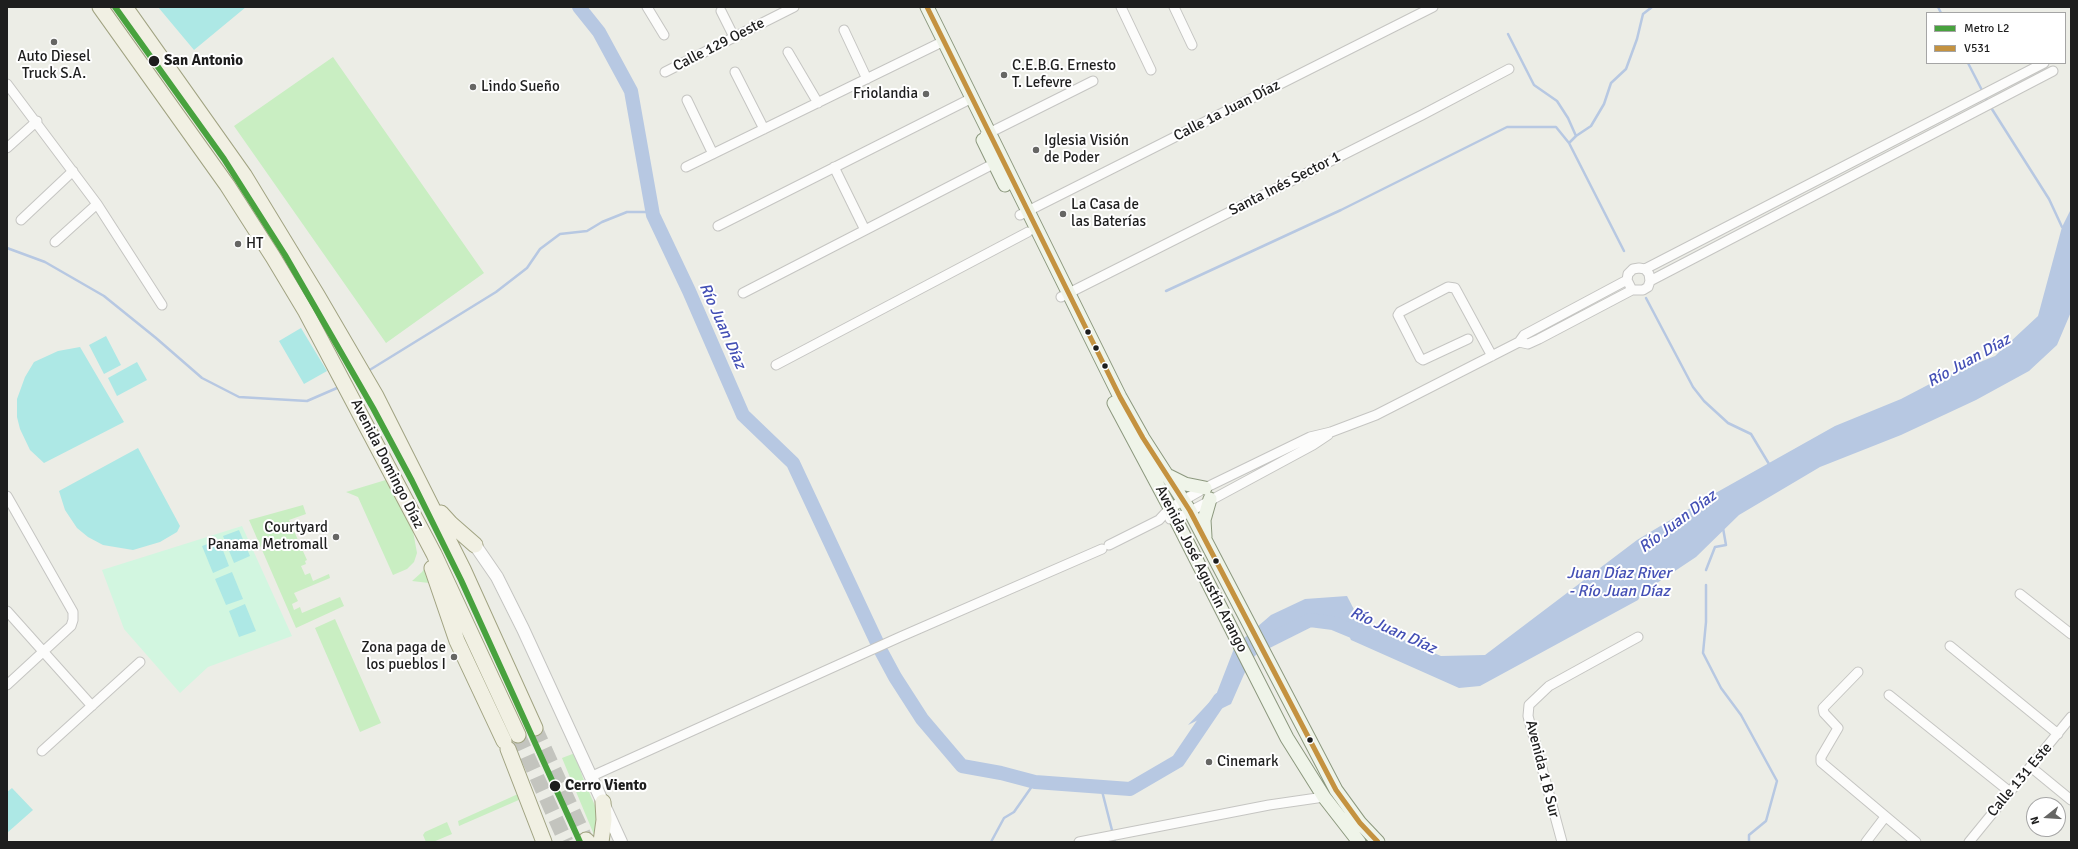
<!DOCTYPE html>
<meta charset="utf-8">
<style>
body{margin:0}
#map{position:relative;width:2078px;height:849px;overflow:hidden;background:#ecede6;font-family:Signika,sans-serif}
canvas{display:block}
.frame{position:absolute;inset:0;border:8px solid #1e1e1e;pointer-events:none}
.legend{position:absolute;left:1926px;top:12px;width:140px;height:52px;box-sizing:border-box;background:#fff;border:1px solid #a5a5a5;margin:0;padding:5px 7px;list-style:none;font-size:12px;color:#1e1e1e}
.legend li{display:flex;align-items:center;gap:8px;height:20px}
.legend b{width:20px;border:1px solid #a5a5a5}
.north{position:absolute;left:2026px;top:797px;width:40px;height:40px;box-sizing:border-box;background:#fff;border:1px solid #a5a5a5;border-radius:50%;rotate:253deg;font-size:11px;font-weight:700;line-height:16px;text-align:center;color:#1e1e1e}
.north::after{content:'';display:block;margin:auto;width:14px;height:18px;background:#666664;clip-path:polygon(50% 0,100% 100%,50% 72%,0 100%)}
</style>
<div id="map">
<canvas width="2078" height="849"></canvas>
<div class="frame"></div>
<ul class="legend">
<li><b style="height:5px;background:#48a23e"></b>Metro L2</li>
<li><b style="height:5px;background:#c49240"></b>V531</li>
</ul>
<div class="north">N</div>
</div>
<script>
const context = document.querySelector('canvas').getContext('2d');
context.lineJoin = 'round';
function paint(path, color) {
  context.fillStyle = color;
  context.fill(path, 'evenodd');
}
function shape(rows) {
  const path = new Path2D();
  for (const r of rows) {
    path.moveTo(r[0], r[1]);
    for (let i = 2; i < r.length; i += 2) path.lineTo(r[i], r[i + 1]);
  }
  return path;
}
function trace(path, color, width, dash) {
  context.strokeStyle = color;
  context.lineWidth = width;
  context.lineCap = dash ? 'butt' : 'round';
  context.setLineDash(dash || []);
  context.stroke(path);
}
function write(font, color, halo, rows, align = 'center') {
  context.font = font + ' Signika,sans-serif';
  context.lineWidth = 4;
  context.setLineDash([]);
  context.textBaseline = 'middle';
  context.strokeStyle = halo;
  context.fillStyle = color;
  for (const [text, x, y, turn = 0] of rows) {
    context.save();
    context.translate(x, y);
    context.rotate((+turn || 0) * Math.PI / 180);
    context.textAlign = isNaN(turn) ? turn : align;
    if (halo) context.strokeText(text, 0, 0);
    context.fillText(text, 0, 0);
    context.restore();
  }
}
const grass = shape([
 [333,57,484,273,386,343,234,126],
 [389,479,413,531,417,553,414,562,407,569,393,575,358,497,346,492],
 [303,505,306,514,289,520,307,560,305,561,306,564,301,566,305,575,310,573,313,581,329,574,330,578,294,593,298,601,292,604,294,610,300,607,302,613,340,597,344,606,296,628,249,520],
 [426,566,435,587,429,583,412,581,422,572],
 [335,619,381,723,360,732,315,628],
 [575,753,583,778,599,815,597,842,562,758],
 [518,794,521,799,459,826,458,821],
 [447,822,452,834,433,842,426,842,423,835,425,832]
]);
const park = shape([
 [242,526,292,636,208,667,180,693,124,629,102,570]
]);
const pitch = shape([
 [158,7,246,7,194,50],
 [301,328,327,371,304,384,279,341],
 [106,336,121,365,104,374,89,345],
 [80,347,124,422,44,463,30,450,20,429,17,417,17,399,25,377,34,362,58,351],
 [137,362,147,380,117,396,108,378],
 [138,448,180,526,177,532,160,542,133,550,103,545,88,537,77,528,65,510,59,491],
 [239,530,250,556,234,563,223,536],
 [219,540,229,566,213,573,202,546],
 [232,572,243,599,226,605,215,579],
 [245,604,256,631,239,637,229,611],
 [12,788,33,810,7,833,7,792]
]);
const water = shape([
 [2071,209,2071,312,2057,345,2029,371,1976,400,1901,435,1820,467,1739,515,1696,557,1642,593,1638,600,1480,686,1459,688,1351,640,1344,625,1316,614,1276,631,1249,663,1231,704,1188,725,1216,695,1235,646,1271,615,1305,599,1347,596,1360,621,1441,656,1485,655,1637,540,1712,495,1835,426,1901,399,1945,376,1995,356,2038,316,2062,227]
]);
const stream = shape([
 [1938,7,1941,13],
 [1508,34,1534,85,1557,101,1568,118,1576,136,1569,143],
 [1968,63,1988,102],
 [1990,106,2049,199,2062,227],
 [1576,136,1591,126,1604,104,1611,83,1626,69,1637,39,1643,14,1652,7],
 [7,248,45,262,104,296,156,338,202,378,239,397,307,401,337,388],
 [1166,291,1341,210,1507,127,1556,127,1569,143,1624,251],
 [1646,298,1693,387,1704,401,1728,423,1751,434,1769,464],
 [368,371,496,292,527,268,540,249,560,234,587,231,602,222,627,212,652,212],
 [1706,570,1715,547,1726,545,1723,528],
 [1706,585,1706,622,1703,653,1721,688,1741,715,1777,781,1766,821,1749,835,1749,842],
 [1101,787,1115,842],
 [991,842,1004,818,1014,812,1035,782]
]);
const river = shape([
 [579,7,599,32,631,91,653,215,689,291,743,415,793,463,881,651,895,677,922,719,962,766,1001,773,1035,782,1130,789,1178,761,1220,699],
 [1252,649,1310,620,1333,623,1362,635]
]);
const primaryTunnel = shape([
 [535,728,586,840],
 [518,735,566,842]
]);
const minor = shape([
 [647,7,664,35],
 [1121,7,1151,70],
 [1174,7,1192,45],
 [721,11,734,37],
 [844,30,867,79],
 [788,52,818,103],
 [665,72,794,7],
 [735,72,764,129],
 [7,84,97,204,162,305],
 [687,100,713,154],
 [985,135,1093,81],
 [7,148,37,121],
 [686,167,944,41],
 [834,167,865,230],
 [1020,215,1433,7],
 [21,220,73,171],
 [718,226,972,98],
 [55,242,97,204],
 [1645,269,2044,63],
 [1650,281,2053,71],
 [743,293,999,161],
 [1061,297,1422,115,1509,69],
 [1468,339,1423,360,1420,358,1398,315,1400,312,1448,287,1455,288,1492,356],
 [1519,342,1528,344,1539,339,1632,290,1643,290,1648,287,1650,281,1649,274,1645,269,1639,268,1633,269,1628,274,1627,280,1632,290],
 [776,365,1028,232],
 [7,496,73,612,73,620,71,626,7,685],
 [1170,519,1176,519,1313,445,1328,435],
 [1109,545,1159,520,1170,508,1205,488,1310,437,1331,432,1376,415,1519,342,1524,335,1627,280],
 [2020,594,2071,634],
 [7,611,92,706],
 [1950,646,2058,734],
 [1858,672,1823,708,1824,713,1838,728,1821,757,1821,762,1916,842],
 [1889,695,2010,792],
 [42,751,140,662],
 [2032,768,2071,800],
 [590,777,900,637,1102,549],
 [1079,842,1269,805,1324,797],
 [1562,842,1528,716,1529,705,1549,686,1638,637],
 [1866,842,1885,817],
 [1969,842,2071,717]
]);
const tertiary = shape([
 [475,545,497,577,523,629,621,842]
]);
const secondary = shape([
 [927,7,1120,397,1143,438,1190,511,1336,790,1360,823,1378,842],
 [983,140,1005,185],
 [1114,403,1170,508,1287,738,1324,797,1359,842],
 [1169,476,1185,484,1205,488],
 [1205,537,1204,520,1210,499]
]);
const primary = shape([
 [100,7,227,185,273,257,306,312,434,554,518,735],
 [125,7,244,175,317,295,376,396,463,569,535,728],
 [441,513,451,524,475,545],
 [432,568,457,641,504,741],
 [508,749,544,842],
 [586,840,588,842],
 [601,842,604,820,603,802]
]);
const bus1 = shape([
 [927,7,1120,397,1143,438,1190,511,1336,790,1360,823,1378,842]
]);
const metro1 = shape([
 [115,7,224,159,285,255,373,408,412,481,461,580,580,842]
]);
const markers = [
 [54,42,4,"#666664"],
 [154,61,6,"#1e1e1e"],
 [1004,75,4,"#666664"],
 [473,87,4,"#666664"],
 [926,94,4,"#666664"],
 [1036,150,4,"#666664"],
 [1063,214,4,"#666664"],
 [238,244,4,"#666664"],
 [1088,332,3.5,"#1e1e1e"],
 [1096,348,3.5,"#1e1e1e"],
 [1105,366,3.5,"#1e1e1e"],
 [336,537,4,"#666664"],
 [1216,561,3.5,"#1e1e1e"],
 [454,657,4,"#666664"],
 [1310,740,3.5,"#1e1e1e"],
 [1209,762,4,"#666664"],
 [555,786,6,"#1e1e1e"]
];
const streetNames = [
 ["Calle 129 Oeste",719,45,-27],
 ["Calle 1a Juan Díaz",1227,111,-27],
 ["Santa Inés Sector 1",1285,184,-27],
 ["Avenida Domingo Díaz",387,464,63],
 ["Avenida José Agustín Arango",1201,569,63],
 ["Avenida 1 B Sur",1542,769,76],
 ["Calle 131 Este",2020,780,-50]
];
const poiNames = [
 ["Auto Diesel",54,57,"center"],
 ["Truck S.A.",54,74,"center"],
 ["C.E.B.G. Ernesto",1012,66],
 ["T. Lefevre",1012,83],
 ["Lindo Sueño",481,87],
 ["Friolandia",918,94,"right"],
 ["Iglesia Visión",1044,141],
 ["de Poder",1044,158],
 ["La Casa de",1071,205],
 ["las Baterías",1071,222],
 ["HT",246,244],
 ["Courtyard",328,528,"right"],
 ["Panama Metromall",328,545,"right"],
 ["Zona paga de",446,648,"right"],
 ["los pueblos I",446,665,"right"],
 ["Cinemark",1217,762]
];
const stopNames = [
 ["San Antonio",164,61],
 ["Cerro Viento",565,786]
];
const waterNames = [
 ["Río Juan Díaz",722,326,66],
 ["Río Juan Díaz",1969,361,-29],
 ["Río Juan Díaz",1678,522,-37],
 ["Juan Díaz River",1619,574],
 ["- Río Juan Díaz",1619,592],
 ["Río Juan Díaz",1393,631,24]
];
paint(grass, '#c9eec2');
paint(park, '#d2f6e0');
paint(pitch, '#ade8e5');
paint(water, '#b7c8e2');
trace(stream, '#b7c8e2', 2.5);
trace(river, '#b7c8e2', 14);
trace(primaryTunnel, '#c3c4be', 15, [15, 8]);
trace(minor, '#c5c5c2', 11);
trace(tertiary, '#c5c5c2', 14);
trace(secondary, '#8c987e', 15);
trace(primary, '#a1a382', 17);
trace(minor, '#fcfcfb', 9);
trace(tertiary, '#fcfcfb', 12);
trace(secondary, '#eff4e9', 13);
trace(primary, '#f1f0e3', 15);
trace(bus1, '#c49240', 5);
trace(metro1, '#48a23e', 6);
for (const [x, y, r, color] of markers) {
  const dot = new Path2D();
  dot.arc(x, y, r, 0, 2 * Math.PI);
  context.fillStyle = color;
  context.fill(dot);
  trace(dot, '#fff', 1.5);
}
write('15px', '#1e1e1e', '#fff', streetNames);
write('15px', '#1e1e1e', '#fff', poiNames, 'left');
write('bold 15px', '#1e1e1e', '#fff', stopNames, 'left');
write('italic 16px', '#434fb5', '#fff', waterNames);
</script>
